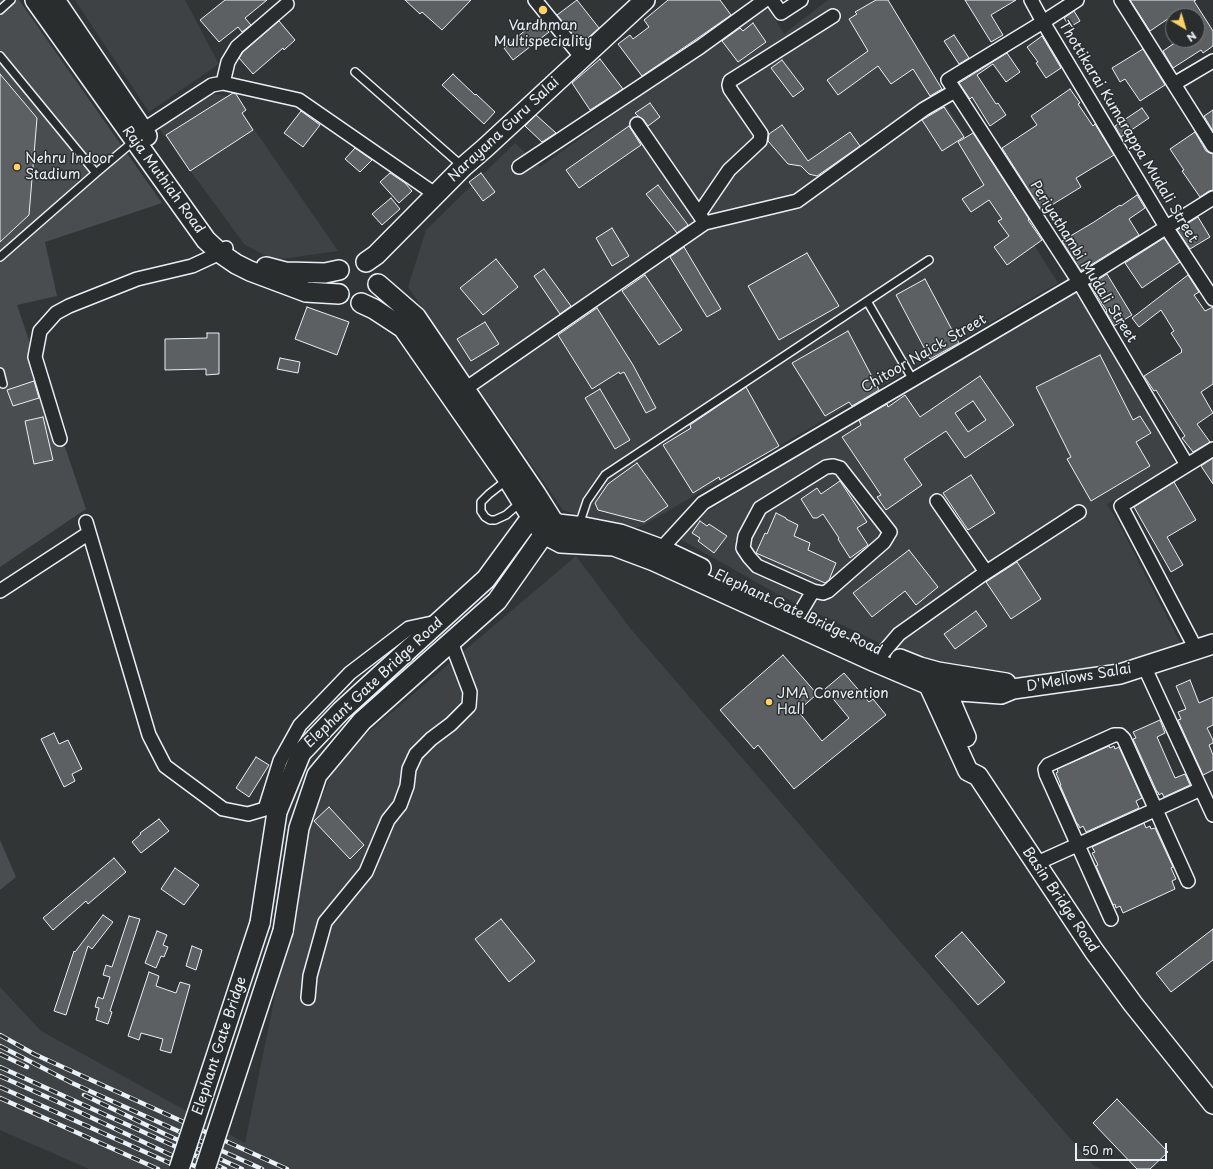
<!DOCTYPE html>
<style>
body{margin:0}
#map{position:relative;width:1213px;height:1169px;overflow:hidden;background:#323536;font-family:"Playpen Sans",sans-serif}
canvas{display:block}
.north{position:absolute;left:1165px;top:8px;width:40px;height:40px;box-sizing:border-box;background:#2a2d2e;border:1px solid #767b7f;border-radius:50%;rotate:142deg;font-size:11px;font-weight:700;line-height:16px;text-align:center;color:#e8f1f8}
.north::after{content:'';display:block;margin:auto;width:14px;height:18px;background:#ffd166;clip-path:polygon(50% 0,100% 100%,50% 72%,0 100%)}
.scale{position:absolute;left:1075px;top:1143px;width:92px;height:18px;box-sizing:border-box;border:2px solid #e8f1f8;border-top:0;padding-left:5px;font-size:12px;line-height:14px;white-space:nowrap;color:#e8f1f8;-webkit-text-stroke:3px #2a2d2e;paint-order:stroke}
</style>
<div id="map">
<canvas width="1213" height="1169"></canvas>
<div class="north">N</div>
<div class="scale">50 m</div>
</div>
<script>
const context = document.querySelector('canvas').getContext('2d');
context.lineJoin = 'round';
function paint(path, color) {
  context.fillStyle = color;
  context.fill(path, 'evenodd');
}
function shape(rows) {
  const path = new Path2D();
  for (const r of rows) {
    path.moveTo(r[0], r[1]);
    for (let i = 2; i < r.length; i += 2) path.lineTo(r[i], r[i + 1]);
  }
  return path;
}
function trace(path, color, width, dash) {
  context.strokeStyle = color;
  context.lineWidth = width;
  context.lineCap = dash ? 'butt' : 'round';
  context.setLineDash(dash || []);
  context.stroke(path);
}
function write(font, color, halo, rows, align = 'center') {
  context.font = font + ' "Playpen Sans",sans-serif';
  context.lineWidth = 3;
  context.setLineDash([]);
  context.textBaseline = 'middle';
  context.strokeStyle = halo;
  context.fillStyle = color;
  for (const [text, x, y, turn = 0] of rows) {
    context.save();
    context.translate(x, y);
    context.rotate((+turn || 0) * Math.PI / 180);
    context.textAlign = isNaN(turn) ? turn : align;
    if (halo) context.strokeText(text, 0, 0);
    context.fillText(text, 0, 0);
    context.restore();
  }
}
const built = shape([
 [75,0,185,0,219,64,149,112],
 [828,0,885,0,933,84,1058,283,644,525,625,531,563,510,408,287,426,230,515,143,540,167,767,6,784,34],
 [214,94,232,97,338,251,274,260,245,245,158,127],
 [1078,285,1176,464,1107,504,1117,520,1184,650,1089,673,999,683,960,673,880,643,779,595,671,534,789,461],
 [576,556,630,628,1093,1165,1101,1169,89,1169,0,1130,0,987,41,1031,245,1143,310,824,339,757]
]);
const green = shape([
 [0,0,19,0,162,203,45,242,57,296,17,305,86,509,0,567],
 [0,840,16,877,0,890]
]);
const building = shape([
 [225,0,267,0,245,18,251,25,242,32,238,27,219,42,200,20,225,0],
 [405,0,471,0,442,30,422,12,420,14,405,0],
 [577,0,599,28,581,44,557,15,577,0],
 [668,0,720,0,731,15,695,40,642,76,618,44,630,35,633,39,649,27,644,20,668,0],
 [876,0,888,0,942,89,930,96,913,69,891,84,878,66,838,95,827,80,868,51,849,19,857,14,855,12,876,0],
 [965,0,1016,0,991,15,1003,35,991,42,965,0],
 [1130,0,1196,0,1194,1,1213,31,1213,46,1203,53,1201,50,1173,68,1163,51,1179,40,1197,40,1197,16,1185,16,1181,10,1150,31,1130,0],
 [1074,11,1080,21,1070,27,1064,18,1074,11],
 [539,19,549,32,513,60,504,48,539,19],
 [279,21,295,40,284,50,283,48,253,74,239,58,243,52,279,21],
 [753,23,766,42,738,62,722,41,740,28,743,31,753,23],
 [954,35,969,58,959,64,944,41,954,35],
 [1042,36,1061,68,1046,78,1036,63,1038,62,1027,47,1042,36],
 [1143,49,1165,85,1140,101,1125,79,1120,82,1112,68,1143,49],
 [1007,53,1020,72,1006,82,993,64,977,75,996,104,998,103,1006,115,990,126,972,97,970,99,959,83,1007,53],
 [600,59,623,89,590,110,572,83,600,59],
 [782,60,804,89,793,97,771,68,782,60],
 [0,74,37,118,29,215,0,242,0,74],
 [453,74,475,95,476,94,495,112,484,124,442,85,453,74],
 [1070,89,1080,103,1078,104,1093,126,1095,124,1114,155,1076,178,1081,187,1042,211,1002,148,1037,125,1031,116,1070,89],
 [233,93,236,94,246,110,242,113,253,130,190,171,166,135,233,93],
 [650,103,660,117,648,126,643,119,638,116,635,113,650,103],
 [944,107,964,137,942,151,922,120,944,107],
 [1142,108,1149,118,1121,137,1115,126,1142,108],
 [1213,110,1213,131,1204,116,1213,110],
 [301,111,320,125,303,147,284,133,301,111],
 [536,115,556,133,542,142,525,126,536,115],
 [782,125,808,161,850,132,860,146,817,176,809,174,801,166,788,164,768,141,769,134,782,125],
 [629,126,641,145,579,188,566,170,629,126],
 [1195,132,1206,151,1210,153,1213,154,1213,190,1209,191,1200,197,1182,171,1184,170,1170,149,1195,132],
 [973,133,1029,219,1028,220,1042,240,1007,265,994,247,1009,236,998,221,1002,219,989,200,971,212,962,199,984,185,958,142,973,133],
 [355,148,372,160,360,172,345,159,355,148],
 [390,173,405,183,412,191,399,203,380,182,390,173],
 [481,173,495,192,483,201,469,182,481,173],
 [658,185,688,225,677,233,646,194,658,185],
 [1137,195,1145,208,1129,219,1139,235,1081,271,1062,241,1094,222,1120,205,1121,206,1137,195],
 [391,198,400,209,382,225,372,214,391,198],
 [1198,217,1210,237,1190,249,1177,230,1198,217],
 [612,228,629,256,612,266,596,238,612,228],
 [1164,238,1180,262,1142,288,1125,263,1164,238],
 [684,247,721,309,707,317,670,257,684,247],
 [807,253,839,306,779,340,748,286,807,253],
 [496,259,518,287,483,315,460,288,496,259],
 [544,269,571,306,560,314,534,276,544,269],
 [1107,274,1132,315,1114,326,1106,312,1107,311,1090,285,1107,274],
 [645,275,682,330,659,345,622,291,645,275],
 [1188,275,1199,292,1194,295,1205,311,1213,307,1213,384,1201,392,1213,413,1197,424,1210,442,1193,452,1182,438,1185,436,1174,419,1156,390,1154,391,1144,376,1182,352,1181,351,1182,350,1171,333,1174,331,1161,310,1139,327,1132,318,1188,275],
 [925,279,959,343,930,359,896,295,925,279],
 [307,307,349,322,337,355,295,339,307,307],
 [597,308,633,365,656,408,646,413,624,372,620,374,619,372,592,389,558,335,597,308],
 [485,322,499,344,471,361,457,339,485,322],
 [848,331,879,390,852,406,849,402,825,416,792,363,848,331],
 [207,333,219,333,219,374,206,375,206,369,165,370,165,339,207,338,207,333],
 [1100,355,1133,420,1140,416,1151,433,1136,442,1150,466,1091,501,1067,459,1071,457,1036,387,1100,355],
 [280,358,300,362,298,373,277,369,280,358],
 [980,376,1014,425,965,458,946,431,904,459,922,485,886,510,877,497,881,495,842,437,861,425,859,420,887,404,888,407,905,395,920,417,980,376],
 [973,401,986,420,968,432,955,413,973,401],
 [34,381,39,398,13,406,7,390,34,381],
 [746,387,779,446,720,480,719,477,693,493,663,445,691,428,690,425,746,387],
 [600,389,630,440,615,449,585,398,600,389],
 [43,417,53,460,34,464,25,421,43,417],
 [1213,458,1213,484,1201,466,1213,458],
 [637,463,668,506,644,522,598,510,595,503,608,484,637,463],
 [971,475,995,513,968,530,943,493,971,475],
 [840,481,867,522,857,528,868,545,850,558,838,539,839,538,823,514,817,518,813,518,801,499,817,488,821,494,840,481],
 [1174,482,1196,520,1167,537,1183,565,1171,572,1134,507,1174,482],
 [776,513,786,518,786,519,798,525,794,536,810,543,808,550,836,563,829,580,825,583,756,553,765,533,767,534,776,513],
 [700,521,707,526,709,524,727,536,714,553,698,541,700,538,692,533,700,521],
 [909,550,938,587,916,605,905,591,872,617,853,593,909,550],
 [1017,562,1041,599,1011,619,986,582,1017,562],
 [976,611,987,626,955,649,944,634,976,611],
 [783,655,817,694,798,711,822,741,849,718,825,689,844,673,869,702,873,699,886,715,794,789,758,745,754,749,720,710,783,655],
 [1190,680,1199,703,1213,697,1213,725,1207,728,1213,740,1213,743,1209,745,1213,755,1213,770,1203,775,1178,720,1181,719,1178,712,1186,709,1176,686,1190,680],
 [1160,720,1165,733,1157,737,1175,778,1185,774,1190,785,1164,797,1162,793,1159,795,1158,792,1157,792,1133,739,1136,738,1133,732,1160,720],
 [54,733,59,744,68,740,82,769,72,774,75,781,64,787,41,739,54,733],
 [1109,746,1110,748,1114,746,1115,749,1119,747,1142,798,1136,801,1139,808,1086,832,1083,826,1080,828,1078,824,1077,824,1060,785,1061,785,1056,773,1058,772,1057,769,1109,746],
 [256,757,269,765,249,797,236,788,256,757],
 [329,807,364,845,350,859,314,821,329,807],
 [159,819,169,831,141,853,132,842,141,834,140,833,159,819],
 [1144,823,1146,828,1150,826,1151,829,1155,828,1173,867,1171,868,1176,879,1172,881,1175,889,1123,913,1120,906,1116,908,1115,904,1113,905,1096,866,1098,865,1092,853,1095,852,1092,847,1144,823],
 [114,858,126,872,88,904,86,901,53,930,43,918,114,858],
 [175,868,199,885,184,905,161,889,175,868],
 [103,915,113,922,92,949,88,946,66,1015,54,1011,74,951,75,952,103,915],
 [129,916,140,919,110,1011,112,1012,108,1024,96,1020,99,1008,95,1007,98,997,103,999,110,977,103,975,106,965,112,967,129,916],
 [501,919,535,961,509,982,475,939,501,919],
 [1213,929,1213,960,1171,992,1156,973,1213,929],
 [157,931,167,935,163,945,168,947,164,957,161,956,156,968,145,963,157,931],
 [962,932,1005,982,978,1005,935,956,962,932],
 [192,946,202,950,196,970,186,966,192,946],
 [149,972,159,976,156,986,176,993,180,982,190,985,171,1053,160,1050,163,1039,141,1033,139,1040,128,1036,149,972],
 [1117,1099,1168,1152,1150,1169,1137,1169,1093,1123,1117,1099]
]);
const lane = shape([
 [0,10,11,0],
 [0,56,96,173,0,257],
 [355,72,462,166],
 [96,173,128,146,132,139],
 [867,301,913,380],
 [0,372,3,384],
 [507,480,489,494,481,502,481,511,485,517,490,520,495,520,506,515,521,502],
 [579,525,587,501,605,475,929,260]
]);
const street = shape([
 [535,0,582,58],
 [772,0,781,13,801,0],
 [1031,0,1043,22,1166,227,1213,299],
 [1077,0,1043,22,948,80,1079,282,1187,465],
 [1121,0,1213,146],
 [223,83,228,62,237,47,287,4],
 [1174,84,1213,61],
 [637,124,703,220],
 [143,130,212,85,223,83,299,100,435,194],
 [519,167,700,47,765,0],
 [699,214,729,170,760,141,761,134,730,89,729,85,730,81,833,16],
 [465,389,705,223,797,201,924,109,955,91],
 [60,439,35,357,40,331,56,313,69,306,137,279,192,266,220,253,226,248],
 [937,501,986,572],
 [86,522,149,735,165,766,223,809,248,814,265,809,280,761,300,725,350,673,409,628,437,622],
 [661,549,703,503,1079,282,1213,198],
 [0,591,89,533],
 [800,613,813,591,757,566,749,557,743,548,745,536,760,508,826,467,833,466,840,468,890,532,884,542,828,591,823,593,813,591],
 [1196,649,1121,506,1213,449],
 [875,662,899,634,982,575,1079,512],
 [1144,666,1213,815],
 [1035,864,1201,789],
 [1111,919,1046,774,1045,769,1048,765,1114,735,1120,735,1124,739,1188,881],
 [308,998,310,976,325,922,366,872,388,820,400,805,407,786,409,769,416,754,431,739,451,724,469,706,470,692,451,642]
]);
const secondary = shape([
 [35,0,206,240,220,253,236,264,250,271,306,292,339,294],
 [55,0,147,136],
 [366,262,376,255,463,167,485,148,645,0],
 [266,267,285,272,325,273,339,270],
 [378,284,416,317,536,494,553,521,558,524,584,527,620,534,661,549,701,568],
 [361,303,374,309,403,328,506,476,533,520,544,534,561,543,614,546,654,561,875,662,929,685,946,690,1001,694,1013,689,1120,674,1213,644],
 [900,659,920,667,938,672,1006,683],
 [925,677,968,771,978,776,1094,951,1133,1004,1213,1104],
 [942,681,966,737],
 [260,923,277,812,301,753,341,711,486,579,538,508],
 [283,931,299,828,317,775,362,721,497,601,551,524]
]);
const rail = shape([
 [0,1035,34,1054,287,1169],
 [0,1046,72,1083,262,1169],
 [0,1054,27,1067],
 [0,1067,225,1169],
 [0,1076,58,1102,201,1169],
 [0,1087,183,1169],
 [84,1095,167,1135,242,1169],
 [0,1098,158,1169]
]);
const secondaryBridge = shape([
 [179,1169,260,923],
 [205,1169,283,931]
]);
const markers = [
 [543,10,5,"#ffd166"],
 [17,167,4,"#ffd166"],
 [769,702,4,"#ffd166"]
];
const poiNames = [
 ["Vardhman",543,26,"center"],
 ["Multispeciality",543,42,"center"],
 ["Nehru Indoor",25,159],
 ["Stadium",25,175],
 ["JMA Convention",777,694],
 ["Hall",777,710]
];
const streetNames = [
 ["Narayana Guru Salai",504,130,-43],
 ["Thottikarai Kumarappa Mudali Street",1128,132,59],
 ["Raja Muthiah Road",163,180,54],
 ["Periyathambi Mudali Street",1083,262,58],
 ["Chitoor Naick Street",924,354,-30],
 ["Elephant Gate Bridge Road",798,613,25],
 ["D'Mellows Salai",1079,678,-10],
 ["Elephant Gate Bridge Road",374,683,-43],
 ["Basin Bridge Road",1060,900,56],
 ["Elephant Gate Bridge",220,1046,-72]
];
paint(built, '#3f4244');
paint(green, '#494d4f');
paint(building, '#5c6063');
trace(building, '#e8f1f8', 1);
trace(lane, '#e8f1f8', 10);
trace(street, '#e8f1f8', 16);
trace(secondary, '#e8f1f8', 22);
trace(lane, '#2a2d2e', 7);
trace(street, '#2a2d2e', 13);
trace(secondary, '#2a2d2e', 19);
trace(rail, '#e8f1f8', 4.5);
trace(rail, '#2a2d2e', 3, [9]);
trace(secondaryBridge, '#e8f1f8', 22, []);
trace(secondaryBridge, '#2a2d2e', 19);
for (const [x, y, r, color] of markers) {
  const dot = new Path2D();
  dot.arc(x, y, r, 0, 2 * Math.PI);
  context.fillStyle = color;
  context.fill(dot);
  trace(dot, '#2a2d2e', 1.5);
}
write('14px', '#e8f1f8', '#2a2d2e', poiNames, 'left');
write('14px', '#e8f1f8', '#2a2d2e', streetNames);
</script>
